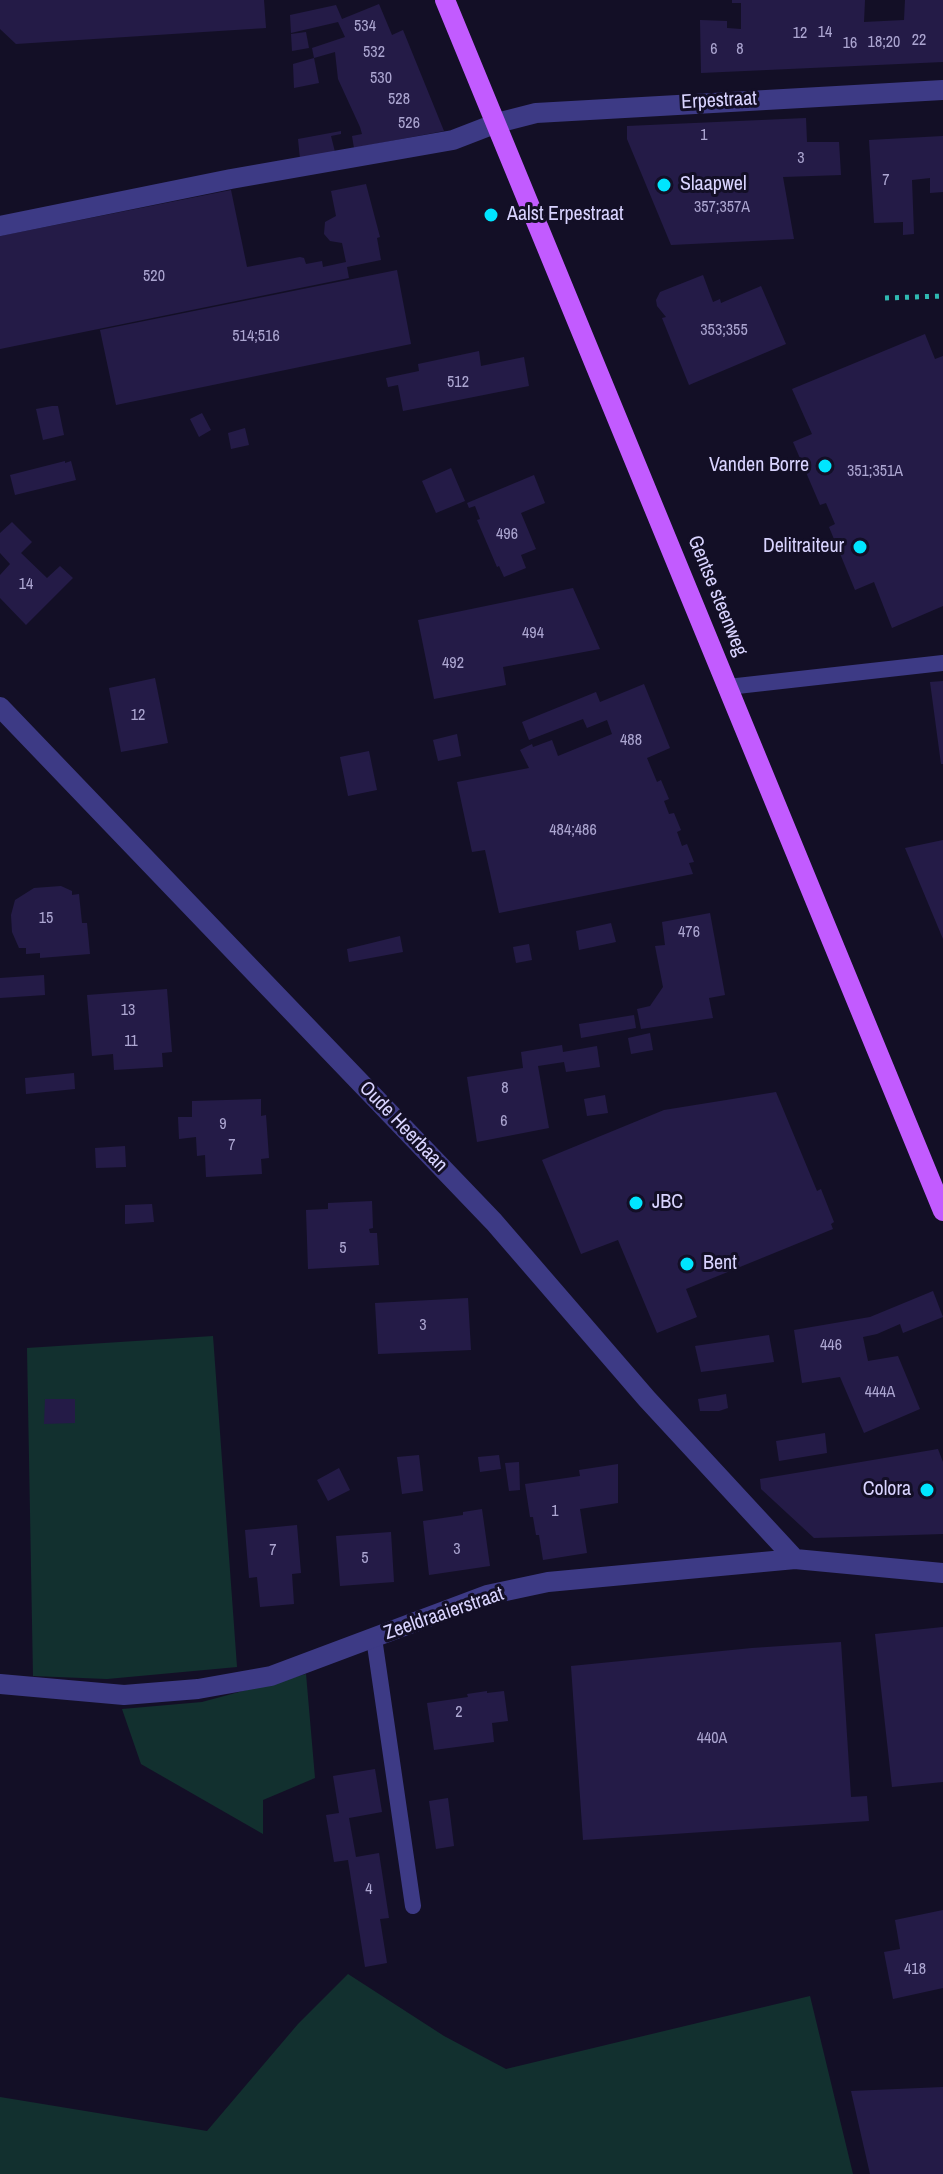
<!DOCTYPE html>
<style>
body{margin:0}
canvas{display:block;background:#130f26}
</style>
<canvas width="943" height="2174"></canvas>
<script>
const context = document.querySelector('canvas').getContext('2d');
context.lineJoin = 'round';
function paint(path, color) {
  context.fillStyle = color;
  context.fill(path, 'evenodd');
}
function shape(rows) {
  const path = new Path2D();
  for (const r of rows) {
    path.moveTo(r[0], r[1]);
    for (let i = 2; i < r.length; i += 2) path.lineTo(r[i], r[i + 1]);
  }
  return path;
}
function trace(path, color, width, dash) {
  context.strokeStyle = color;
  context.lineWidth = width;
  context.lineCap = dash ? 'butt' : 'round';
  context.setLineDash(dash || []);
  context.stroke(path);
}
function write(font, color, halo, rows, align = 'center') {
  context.font = font + ' "Archivo Narrow",sans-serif';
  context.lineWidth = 6;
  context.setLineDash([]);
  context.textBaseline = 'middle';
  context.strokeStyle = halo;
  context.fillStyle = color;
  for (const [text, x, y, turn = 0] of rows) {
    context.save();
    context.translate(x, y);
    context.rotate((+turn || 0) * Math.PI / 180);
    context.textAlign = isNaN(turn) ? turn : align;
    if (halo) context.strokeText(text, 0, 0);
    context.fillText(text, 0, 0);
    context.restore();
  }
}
const green = shape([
 [213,1336,237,1667,107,1679,33,1676,27,1348],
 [306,1674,315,1778,263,1800,263,1834,141,1764,122,1709,202,1702],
 [348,1974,444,2036,506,2069,810,1996,853,2174,0,2174,0,2097,207,2131,298,2024]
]);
const building = shape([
 [0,0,264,0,266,28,16,44,0,29],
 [732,0,865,0,864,22,904,20,905,0,943,0,943,62,701,73,700,20,727,21,727,28,741,29,741,3,732,3],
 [379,4,392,35,403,30,444,131,354,148,352,136,362,134,360,127,338,79,335,52,314,58,312,48,345,37,338,22,291,33,290,15,336,5,342,19],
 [306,32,309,48,292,51,291,34],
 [314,58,319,83,294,88,293,64],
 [806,118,807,142,839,142,841,175,783,177,794,239,671,245,627,139,627,126],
 [341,131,341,134,331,136,335,152,300,159,298,139],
 [943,136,943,192,930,193,930,178,912,180,914,234,903,235,903,222,874,223,869,140],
 [366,184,380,237,377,238,381,260,347,267,349,278,0,349,0,236,231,190,247,267,300,257,304,258,306,264,322,261,323,267,346,262,342,243,330,241,324,234,325,222,336,216,331,191],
 [397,270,411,344,116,405,100,330],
 [703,275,713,302,720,299,721,303,761,286,786,344,689,385,662,318,666,317,657,306,656,300,660,292],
 [925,334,935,359,943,356,943,606,892,628,874,582,855,590,829,527,835,524,826,503,820,505,793,442,812,434,792,389],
 [479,351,481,366,524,357,529,386,403,411,398,385,388,387,386,378,419,371,418,364],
 [52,406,58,406,64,435,43,440,36,409],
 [202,413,211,430,199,437,190,419],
 [245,428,249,445,231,449,228,433],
 [65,461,65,463,71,461,76,480,15,495,10,475],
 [451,468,465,501,436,513,422,481],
 [534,475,545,503,521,513,536,549,521,555,526,568,504,577,499,566,497,567,477,520,480,519,475,506,469,508,467,503],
 [12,522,32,542,21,553,47,578,60,566,73,578,26,625,0,598,0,575,10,564,0,553,0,533],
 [573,588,600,649,503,667,506,685,434,699,418,620],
 [155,678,168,743,121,752,109,688],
 [943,681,943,764,941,764,930,682],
 [644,684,670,748,647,758,657,782,661,780,669,799,664,801,669,814,674,813,681,830,677,832,682,846,687,844,694,862,689,863,693,874,499,913,485,850,472,852,457,782,529,768,520,750,532,744,533,747,552,740,558,756,612,734,607,720,587,728,583,719,529,740,522,722,596,692,600,702],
 [457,734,461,756,438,761,433,740],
 [369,751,377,790,348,796,340,757],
 [943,840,943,939,905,848],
 [61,886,72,891,72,895,79,894,82,923,87,923,90,954,40,958,40,953,26,954,26,948,19,948,12,932,11,915,15,900,34,888],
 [710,913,725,995,709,998,713,1018,641,1029,637,1009,650,1006,663,987,655,946,665,945,662,922],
 [611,923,616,942,579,950,576,931],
 [400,936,403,952,349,962,347,949],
 [529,944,532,960,516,963,513,947],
 [44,975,45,995,0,998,0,978],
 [167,989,172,1052,162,1053,163,1067,114,1070,113,1054,92,1056,87,995],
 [634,1015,636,1028,581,1038,579,1024],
 [650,1033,653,1050,631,1054,628,1038],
 [562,1045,563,1052,597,1046,600,1067,566,1072,564,1062,538,1066,549,1128,477,1142,467,1077,523,1068,521,1052],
 [74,1073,75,1089,26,1094,25,1078],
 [776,1092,817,1191,821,1189,834,1222,831,1224,833,1229,686,1289,697,1317,657,1333,618,1240,581,1254,542,1160,664,1110],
 [605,1095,608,1113,587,1116,584,1099],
 [261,1099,261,1116,266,1115,269,1158,261,1159,262,1174,206,1177,205,1155,197,1156,196,1137,179,1139,178,1117,192,1117,192,1101],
 [125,1146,126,1167,96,1168,95,1148],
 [372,1201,373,1228,369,1229,370,1233,377,1233,379,1265,308,1269,306,1210,328,1209,328,1203],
 [152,1204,154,1222,125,1224,125,1205],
 [933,1291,943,1317,903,1333,900,1324,877,1334,863,1337,868,1361,898,1356,920,1409,864,1433,840,1377,802,1383,794,1330,870,1317],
 [468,1298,471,1350,378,1354,375,1303],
 [769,1335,774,1362,701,1372,695,1346],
 [726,1394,728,1408,719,1411,700,1411,698,1399],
 [45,1399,75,1399,75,1423,44,1424],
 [825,1433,827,1453,779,1461,776,1441],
 [938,1449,943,1462,943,1534,814,1538,761,1489,760,1479],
 [419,1455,423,1491,402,1494,397,1457],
 [499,1455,501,1469,480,1472,478,1457],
 [519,1462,520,1490,509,1491,505,1463],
 [618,1464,618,1503,580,1509,587,1553,543,1560,539,1535,536,1535,533,1517,530,1517,525,1484,580,1476,579,1470],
 [339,1468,350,1490,328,1501,317,1480],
 [482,1509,490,1566,429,1575,423,1521,463,1515,463,1512],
 [297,1525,301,1573,292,1574,294,1604,260,1607,257,1577,249,1578,245,1530],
 [391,1532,394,1582,340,1586,336,1536],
 [943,1627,943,1782,892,1787,875,1634],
 [841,1642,851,1797,867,1796,869,1821,583,1840,571,1666,752,1648],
 [487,1691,487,1693,504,1691,508,1721,492,1723,494,1742,434,1750,427,1703,468,1697,467,1694],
 [375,1769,382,1812,349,1818,356,1857,379,1853,389,1918,380,1919,387,1963,365,1967,348,1860,334,1862,326,1815,339,1813,333,1776],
 [448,1798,454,1846,436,1849,429,1801],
 [943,1910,943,1988,893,1999,884,1952,900,1949,895,1920],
 [943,2087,943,2174,870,2174,851,2091]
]);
const path = shape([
 [885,298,943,296]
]);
const lane = shape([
 [728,687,943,663],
 [374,1638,413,1906]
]);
const street = shape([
 [0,226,231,179,453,140,497,123,536,113,943,90],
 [0,707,494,1222,647,1399,795,1559],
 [0,1684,124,1695,198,1689,271,1676,487,1595,548,1582,795,1559,943,1573]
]);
const primary = shape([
 [445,0,943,1211]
]);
const markers = [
 [664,185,8,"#00e5ff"],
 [491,215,8,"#00e5ff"],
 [825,466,8,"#00e5ff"],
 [860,547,8,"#00e5ff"],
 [636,1203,8,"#00e5ff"],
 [687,1264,8,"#00e5ff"],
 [927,1490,8,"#00e5ff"]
];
const numberNames = [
 ["534",365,27],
 ["14",825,33],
 ["12",800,34],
 ["22",919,41],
 ["18;20",884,43],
 ["16",850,44],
 ["6",714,50],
 ["8",740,50],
 ["532",374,53],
 ["530",381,79],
 ["528",399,100],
 ["526",409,124],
 ["1",704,136],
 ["3",801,159],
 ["7",886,181],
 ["357;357A",722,208],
 ["520",154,277],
 ["353;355",724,331],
 ["514;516",256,337],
 ["512",458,383],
 ["351;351A",875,472],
 ["496",507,535],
 ["14",26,585],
 ["494",533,634],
 ["492",453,664],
 ["12",138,716],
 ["488",631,741],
 ["484;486",573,831],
 ["15",46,919],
 ["476",689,933],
 ["13",128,1011],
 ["11",131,1042],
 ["8",505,1089],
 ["6",504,1122],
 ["9",223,1125],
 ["7",232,1146],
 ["5",343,1249],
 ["3",423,1326],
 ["446",831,1346],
 ["444A",880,1393],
 ["1",555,1512],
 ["3",457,1550],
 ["7",273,1551],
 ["5",365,1559],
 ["2",459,1713],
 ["440A",712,1739],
 ["4",369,1890],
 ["418",915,1970]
];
const streetNames = [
 ["Erpestraat",719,101,-3],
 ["Gentse steenweg",717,596,68],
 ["Oude Heerbaan",403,1127,46],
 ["Zeeldraaierstraat",444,1614,-19]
];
const poiNames = [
 ["Slaapwel",680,185],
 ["Aalst Erpestraat",507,215],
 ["Vanden Borre",809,466,"right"],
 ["Delitraiteur",844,547,"right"],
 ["JBC",652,1203],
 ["Bent",703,1264],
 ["Colora",911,1490,"right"]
];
paint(green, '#12302f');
paint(building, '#241b47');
trace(path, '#2fb8b0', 5, [4, 6]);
trace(lane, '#3d3a85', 16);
trace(street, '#3d3a85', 20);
trace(primary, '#c25bff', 20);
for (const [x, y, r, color] of markers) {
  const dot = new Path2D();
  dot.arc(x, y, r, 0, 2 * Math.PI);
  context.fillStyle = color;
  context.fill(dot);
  trace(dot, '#130f26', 3);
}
write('16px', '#aca6d1', null, numberNames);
write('20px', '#d9d4ff', '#130f26', streetNames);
write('20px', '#d9d4ff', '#130f26', poiNames, 'left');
</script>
